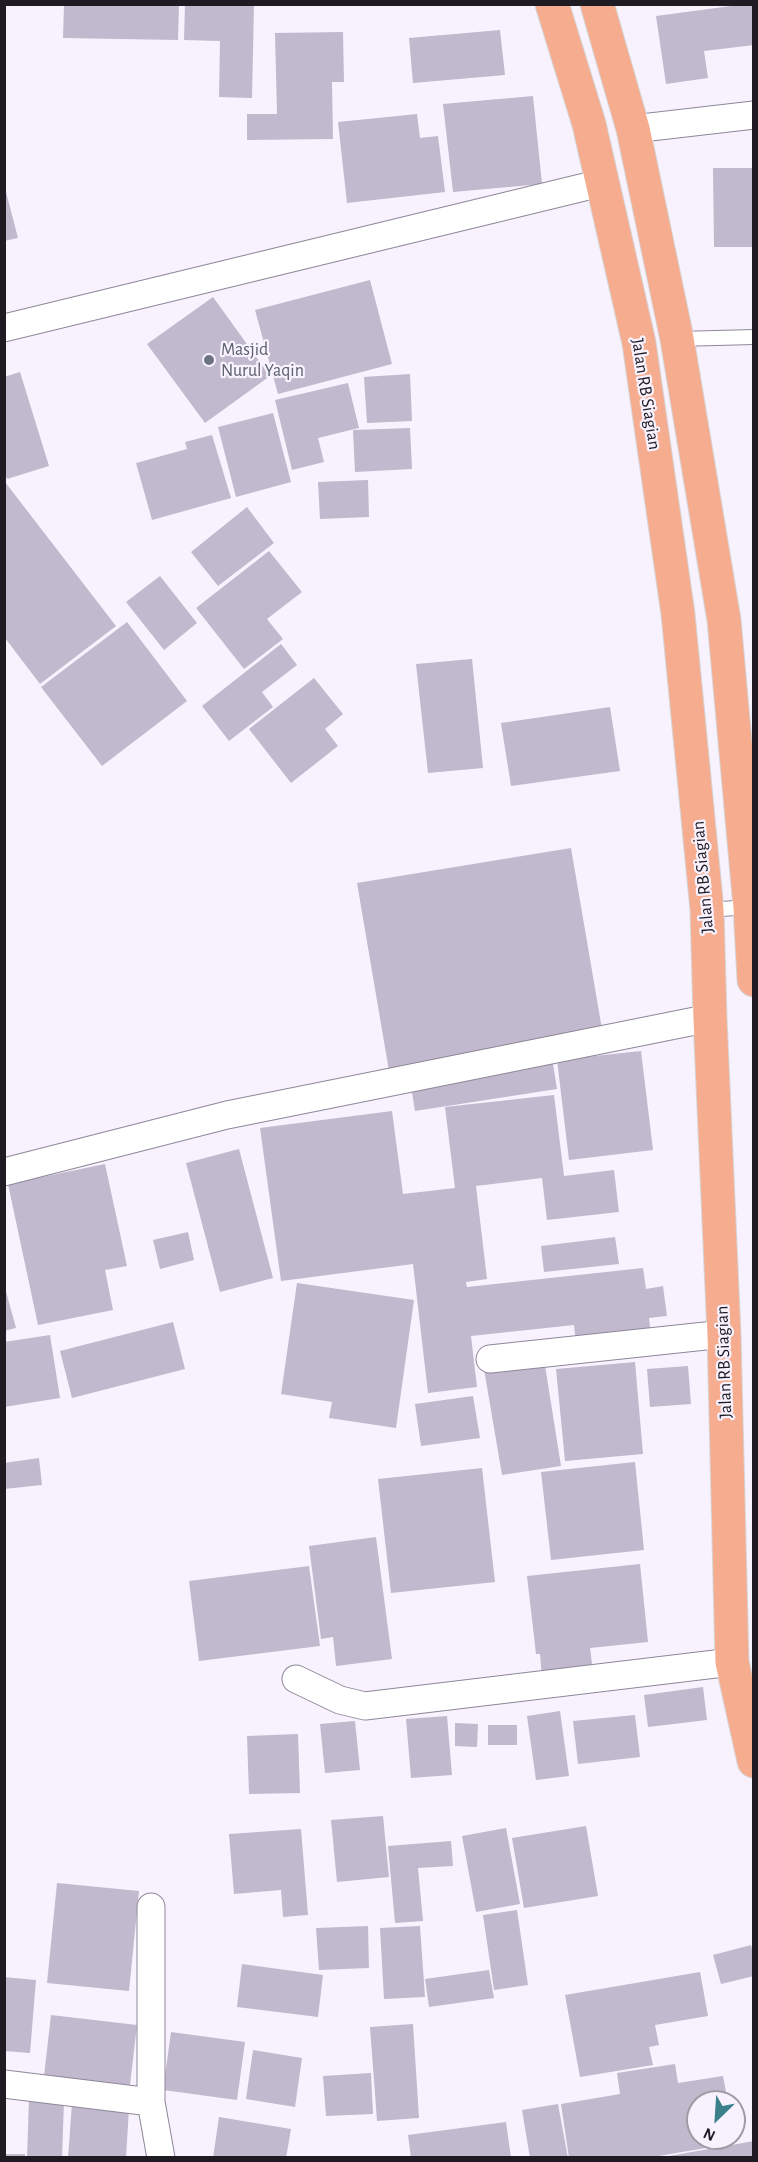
<!DOCTYPE html>
<style>
body{margin:0}
#map{position:relative;width:758px;height:2162px;overflow:hidden;background:#f7f2fe;font-family:"Alegreya Sans",sans-serif}
canvas{display:block}
.frame{position:absolute;inset:0;border:6px solid #1e1b22;pointer-events:none}
.north{position:absolute;left:686px;top:2090px;width:60px;height:60px;box-sizing:border-box;background:#f7f2fe;border:2px solid #a09ca6;border-radius:50%;rotate:205deg;font-size:16px;font-weight:700;line-height:24px;text-align:center;color:#1e1b22}
.north::after{content:'';display:block;margin:auto;width:21px;height:27px;background:#3b818c;clip-path:polygon(50% 0,100% 100%,50% 72%,0 100%)}
</style>
<div id="map">
<canvas width="758" height="2162"></canvas>
<div class="frame"></div>
<div class="north">N</div>
</div>
<script>
const context = document.querySelector('canvas').getContext('2d');
context.lineJoin = 'round';
function paint(path, color) {
  context.fillStyle = color;
  context.fill(path, 'evenodd');
}
function shape(rows) {
  const path = new Path2D();
  for (const r of rows) {
    path.moveTo(r[0], r[1]);
    for (let i = 2; i < r.length; i += 2) path.lineTo(r[i], r[i + 1]);
  }
  return path;
}
function trace(path, color, width, dash) {
  context.strokeStyle = color;
  context.lineWidth = width;
  context.lineCap = dash ? 'butt' : 'round';
  context.setLineDash(dash || []);
  context.stroke(path);
}
function write(font, color, halo, rows, align = 'center') {
  context.font = font + ' "Alegreya Sans",sans-serif';
  context.lineWidth = 4.5;
  context.setLineDash([]);
  context.textBaseline = 'middle';
  context.strokeStyle = halo;
  context.fillStyle = color;
  for (const [text, x, y, turn = 0] of rows) {
    context.save();
    context.translate(x, y);
    context.rotate((+turn || 0) * Math.PI / 180);
    context.textAlign = isNaN(turn) ? turn : align;
    if (halo) context.strokeText(text, 0, 0);
    context.fillText(text, 0, 0);
    context.restore();
  }
}
const building = shape([
 [64,4,179,4,178,40,63,38],
 [185,4,254,4,252,98,219,97,220,41,184,40],
 [746,4,754,4,754,45,704,51,708,78,666,84,656,16],
 [500,30,505,75,413,83,409,38],
 [343,32,344,82,332,82,333,139,247,140,247,114,277,114,275,33],
 [533,96,542,184,453,192,443,104],
 [417,114,420,138,438,136,445,192,347,203,338,122],
 [713,168,754,168,754,247,714,247],
 [4,184,18,238,4,241],
 [370,280,392,364,278,394,255,310],
 [213,297,270,376,205,423,147,344],
 [20,372,49,466,7,479,4,469,4,377],
 [410,374,412,421,367,423,364,377],
 [348,383,359,428,318,438,324,462,292,470,275,400],
 [273,413,291,482,236,497,218,427],
 [410,428,412,469,355,472,353,430],
 [212,435,231,498,152,520,136,463,187,449,185,442],
 [368,480,369,517,320,519,318,482],
 [5,482,116,626,40,684,5,638],
 [247,507,274,543,218,586,191,552],
 [269,551,302,592,267,619,283,639,244,669,196,608],
 [160,576,197,623,164,650,126,602],
 [127,622,187,701,102,766,41,687],
 [281,644,297,665,262,692,273,707,229,741,202,706],
 [472,659,483,768,428,773,416,664],
 [314,678,343,714,325,729,338,746,291,783,249,729],
 [610,707,620,771,511,786,501,723],
 [571,848,603,1035,389,1071,357,883],
 [641,1051,653,1150,569,1160,557,1060],
 [552,1058,557,1089,415,1111,410,1080],
 [554,1095,564,1176,614,1170,619,1212,547,1220,542,1178,476,1186,487,1279,466,1282,467,1287,643,1268,646,1289,663,1286,667,1316,649,1318,651,1335,576,1343,574,1325,471,1336,477,1387,428,1393,413,1264,281,1281,260,1128,392,1111,403,1194,455,1188,445,1107],
 [239,1149,273,1278,220,1292,186,1163],
 [105,1164,127,1266,105,1270,113,1310,38,1325,8,1184],
 [188,1232,194,1260,160,1269,153,1240],
 [615,1237,619,1264,544,1272,541,1246],
 [297,1283,414,1300,396,1428,329,1418,332,1402,281,1394],
 [4,1284,16,1328,4,1331],
 [173,1322,185,1369,72,1398,60,1351],
 [50,1335,60,1398,4,1407,4,1342],
 [544,1359,561,1466,502,1475,484,1369],
 [635,1362,643,1454,565,1461,556,1369],
 [688,1366,691,1404,650,1407,647,1369],
 [473,1396,480,1438,421,1446,415,1404],
 [39,1458,42,1485,4,1489,4,1463],
 [635,1462,644,1550,551,1560,541,1472],
 [482,1468,495,1582,391,1593,378,1479],
 [376,1537,392,1659,336,1666,333,1637,321,1639,309,1546],
 [640,1564,648,1642,590,1648,593,1672,542,1678,540,1654,536,1654,527,1576],
 [309,1566,320,1646,199,1661,189,1581],
 [703,1687,707,1720,648,1727,644,1695],
 [560,1711,569,1776,536,1780,527,1716],
 [635,1715,640,1757,578,1764,573,1721],
 [447,1716,452,1775,411,1778,406,1719],
 [355,1721,360,1770,325,1773,320,1724],
 [455,1723,478,1724,477,1747,455,1746],
 [488,1725,517,1725,517,1745,488,1745],
 [298,1734,300,1793,249,1794,247,1736],
 [383,1816,389,1877,337,1882,331,1820],
 [586,1826,598,1896,524,1908,512,1838],
 [506,1828,520,1904,476,1912,462,1836],
 [301,1829,308,1915,283,1917,281,1890,234,1894,229,1834],
 [451,1841,453,1866,418,1868,423,1921,395,1923,388,1846],
 [57,1883,139,1891,129,1991,47,1983],
 [517,1910,528,1985,494,1990,483,1915],
 [368,1926,369,1968,319,1970,316,1928],
 [420,1926,425,1997,384,1999,380,1928],
 [751,1945,754,1957,754,1976,721,1984,713,1955],
 [242,1964,323,1975,318,2017,237,2007],
 [489,1970,494,1998,429,2007,425,1979],
 [700,1972,708,2016,655,2025,659,2045,649,2047,653,2065,580,2077,565,1995],
 [4,1977,36,1980,30,2053,4,2051],
 [51,2015,137,2025,130,2085,44,2076],
 [413,2024,419,2118,377,2121,370,2027],
 [171,2032,245,2042,237,2100,163,2090],
 [253,2050,302,2058,295,2107,246,2099],
 [675,2064,678,2083,723,2076,728,2102,698,2102,698,2138,734,2138,735,2143,647,2158,569,2158,561,2104,620,2094,617,2073],
 [371,2073,373,2114,326,2116,323,2076],
 [29,2099,64,2101,62,2158,27,2158],
 [72,2103,129,2108,126,2158,68,2158],
 [558,2104,568,2158,530,2158,522,2110],
 [219,2117,291,2129,286,2158,213,2158],
 [506,2122,511,2158,411,2158,408,2135],
 [754,2141,754,2158,669,2158,669,2156],
 [5,2154,25,2154,25,2158,5,2158]
]);
const service = shape([
 [678,339,754,337],
 [707,910,750,907]
]);
const minor = shape([
 [633,129,754,115],
 [4,328,601,183],
 [4,1172,227,1115,710,1018],
 [490,1359,724,1334],
 [296,1679,340,1700,365,1706,732,1662],
 [151,1907,151,2102,161,2158],
 [4,2084,151,2102]
]);
const trunk = shape([
 [552,4,589,124,639,343,678,614,707,910,710,1018,724,1334,732,1662,754,1761],
 [597,4,633,129,677,339,724,620,750,907,754,980]
]);
const markers = [
 [209,360,6,"#6b7280"]
];
const worshipNames = [
 ["Masjid",221,350],
 ["Nurul Yaqin",221,371]
];
const streetNames = [
 ["Jalan RB Siagian",646,394,81],
 ["Jalan RB Siagian",703,877,-95],
 ["Jalan RB Siagian",724,1362,-92]
];
paint(building, '#c1b9cd');
trace(service, '#8e8799', 16);
trace(minor, '#8e8799', 29);
trace(trunk, '#d6d6d7', 35);
trace(service, '#fff', 14);
trace(minor, '#fff', 27);
trace(trunk, '#f6ac8e', 33);
for (const [x, y, r, color] of markers) {
  const dot = new Path2D();
  dot.arc(x, y, r, 0, 2 * Math.PI);
  context.fillStyle = color;
  context.fill(dot);
  trace(dot, '#f7f2fe', 2);
}
write('18px', '#5b616d', '#f7f2fe', worshipNames, 'left');
write('18px', '#1e1b22', '#f7f2fe', streetNames);
</script>
